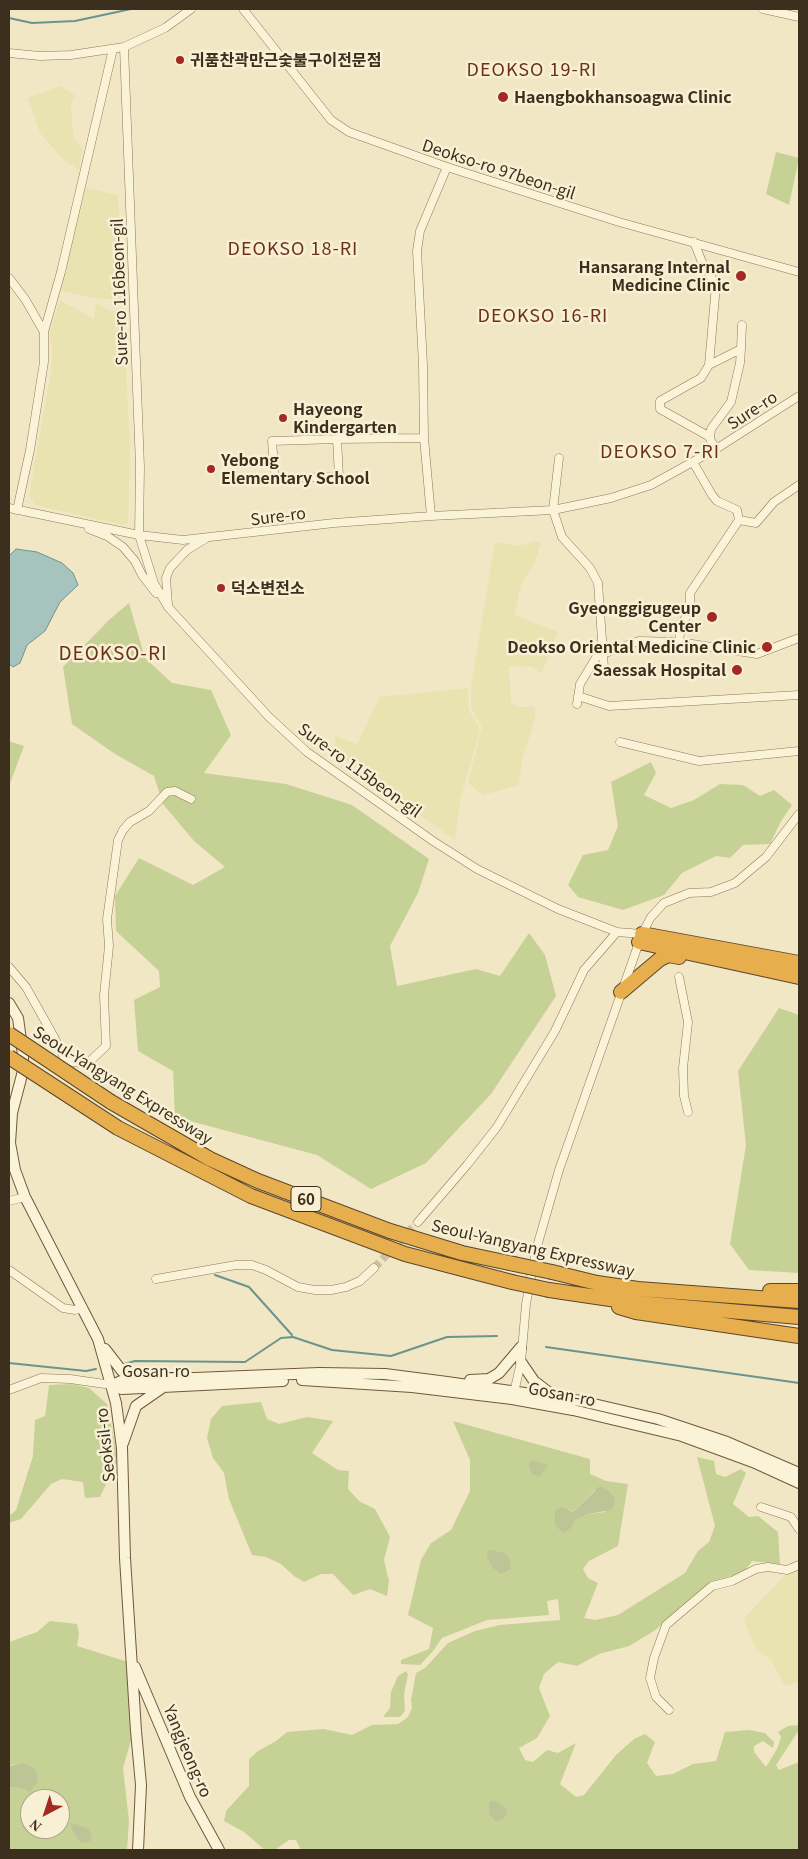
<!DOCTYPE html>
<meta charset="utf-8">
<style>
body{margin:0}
#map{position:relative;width:808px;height:1859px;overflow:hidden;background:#f2e7c4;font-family:Georgia,serif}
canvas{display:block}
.frame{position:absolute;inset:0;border:10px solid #3d2f1d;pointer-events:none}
.north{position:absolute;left:20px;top:1789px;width:50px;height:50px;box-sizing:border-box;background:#f8f0d4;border:1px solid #ada38b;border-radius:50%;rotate:220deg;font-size:14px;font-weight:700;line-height:20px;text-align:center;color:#3d2f1d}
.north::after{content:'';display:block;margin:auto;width:18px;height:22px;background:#a22a23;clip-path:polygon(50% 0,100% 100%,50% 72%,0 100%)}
</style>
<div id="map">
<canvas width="808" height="1859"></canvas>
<div class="frame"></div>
<div class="north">N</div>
</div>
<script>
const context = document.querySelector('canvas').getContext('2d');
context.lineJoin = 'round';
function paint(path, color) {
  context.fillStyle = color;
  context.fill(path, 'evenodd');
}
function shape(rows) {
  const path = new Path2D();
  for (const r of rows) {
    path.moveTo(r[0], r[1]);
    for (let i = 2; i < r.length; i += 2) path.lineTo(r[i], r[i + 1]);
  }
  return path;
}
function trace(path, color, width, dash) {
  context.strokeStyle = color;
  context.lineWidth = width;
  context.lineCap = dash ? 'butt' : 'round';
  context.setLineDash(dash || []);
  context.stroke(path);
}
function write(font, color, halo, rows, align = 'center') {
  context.font = font + ' Georgia,"Noto Sans KR",serif';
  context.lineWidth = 5;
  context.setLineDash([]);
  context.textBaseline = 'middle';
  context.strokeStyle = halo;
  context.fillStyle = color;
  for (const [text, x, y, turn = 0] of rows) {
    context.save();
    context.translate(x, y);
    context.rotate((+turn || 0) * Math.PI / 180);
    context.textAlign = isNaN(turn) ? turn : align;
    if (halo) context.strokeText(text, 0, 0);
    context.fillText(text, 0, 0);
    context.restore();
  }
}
const farmland = shape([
 [60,86,75,95,71,104,73,136,83,149,79,170,64,160,40,133,28,98],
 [86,188,118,195,123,299,99,299,61,291,66,261],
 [60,300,94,319,96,303,111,311,123,308,130,450,128,523,123,525,35,505,29,496,51,371,52,351,50,332],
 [536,541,541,544,533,566,521,585,514,615,558,632,541,674,533,667,509,666,511,702,519,707,535,707,535,719,522,759,519,785,483,795,468,783,482,728,471,707,471,687,495,542,518,546],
 [468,688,469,710,480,730,460,801,455,840,387,792,335,751,335,736,357,744,380,697],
 [799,1568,799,1682,785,1686,771,1660,756,1648,743,1619,788,1572]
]);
const green = shape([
 [776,152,799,158,789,205,766,194],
 [129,603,145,658,172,683,211,690,231,735,204,773,286,784,352,805,429,859,418,893,390,946,397,986,476,969,500,976,529,933,545,955,556,996,491,1094,426,1163,371,1189,317,1155,175,1117,173,1071,138,1051,134,1000,160,987,159,971,116,931,115,896,139,858,193,885,225,867,194,841,163,804,154,776,115,754,72,724,63,667,110,619],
 [9,741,24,746,9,786],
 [651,762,656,773,644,795,671,808,694,800,720,784,743,785,760,796,774,790,792,805,781,821,770,844,743,845,730,858,716,856,682,873,664,895,623,910,578,897,568,885,583,855,608,850,618,826,611,782],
 [779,1008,799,1015,799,1273,749,1270,730,1244,746,1145,738,1071],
 [71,1384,89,1388,107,1404,118,1459,100,1497,85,1498,83,1482,62,1479,51,1484,21,1519,9,1523,9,1516,16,1510,33,1456,35,1420,45,1416,49,1385],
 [261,1402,267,1419,279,1424,307,1417,333,1421,312,1453,338,1470,349,1471,348,1489,359,1501,375,1509,390,1537,384,1560,389,1581,387,1596,370,1589,353,1595,333,1574,321,1574,304,1582,294,1576,281,1564,266,1557,252,1555,229,1499,224,1473,213,1458,207,1438,211,1419,222,1406],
 [453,1421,590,1459,590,1474,606,1481,628,1484,618,1546,589,1561,583,1569,588,1578,598,1583,584,1618,595,1620,618,1615,685,1573,698,1551,709,1542,715,1526,697,1457,714,1461,716,1474,725,1477,741,1469,746,1473,733,1504,749,1517,758,1516,778,1532,780,1564,752,1561,745,1571,710,1584,654,1631,629,1646,599,1654,577,1666,558,1662,544,1674,539,1688,550,1716,537,1738,519,1748,525,1760,533,1762,547,1750,558,1753,576,1743,560,1784,576,1797,584,1795,616,1755,634,1739,645,1734,655,1742,647,1763,656,1776,673,1774,693,1764,716,1761,725,1732,749,1730,765,1733,774,1742,773,1748,763,1741,754,1746,754,1752,766,1767,777,1749,781,1737,778,1732,788,1726,799,1725,799,1730,776,1765,779,1770,799,1762,799,1850,301,1850,296,1840,289,1840,276,1849,265,1850,244,1832,224,1821,226,1811,249,1786,249,1759,258,1751,276,1741,287,1732,324,1729,352,1735,372,1725,398,1724,408,1717,412,1708,411,1700,416,1673,425,1668,448,1643,475,1631,500,1625,560,1620,558,1599,547,1601,549,1615,487,1620,442,1638,433,1651,420,1665,401,1664,401,1660,429,1649,433,1628,408,1615,421,1560,431,1543,451,1530,470,1491,470,1460],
 [595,1490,605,1512,588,1514,574,1520,571,1528,569,1509,573,1512],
 [50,1621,77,1624,79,1634,77,1646,128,1662,133,1733,123,1768,129,1821,127,1850,9,1850,9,1787,19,1787,14,1764,9,1766,9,1642,37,1632],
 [47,1797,60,1799,60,1829,30,1829,30,1799],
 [406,1671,408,1674,404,1694,405,1711,400,1717,383,1717,390,1708,391,1692,398,1676]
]);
const cemetery = shape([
 [531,1460,548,1465,540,1477,532,1474,529,1466],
 [600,1486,608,1490,614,1497,615,1504,611,1510,588,1514,575,1520,571,1528,563,1533,555,1525,555,1511,562,1507,573,1512],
 [487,1550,502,1552,509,1557,511,1569,501,1574,492,1567,487,1557],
 [25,1763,34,1768,38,1777,37,1783,30,1792,19,1787,9,1787,9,1766],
 [492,1800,505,1807,507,1814,504,1818,496,1822,489,1814,489,1803],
 [70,1822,88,1829,92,1834,90,1841,85,1843,79,1841,72,1830]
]);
const water = shape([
 [16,549,37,552,62,563,73,573,78,585,60,602,45,631,27,645,20,663,13,667,9,664,9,556,16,549]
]);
const stream = shape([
 [9,18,32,23,75,21,131,9],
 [215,1275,249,1287,292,1335],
 [546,1347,799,1383],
 [9,1363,86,1371,96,1369],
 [124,1364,135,1361,245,1362,281,1338,293,1337,332,1350,391,1356,447,1337,497,1336]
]);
const streetTunnel = shape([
 [374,1268,418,1222]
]);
const street = shape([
 [243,9,331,120,349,132,447,167,619,222,799,272],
 [763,9,799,17],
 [124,47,140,467,139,535,154,583,168,607,269,717,307,752,433,841,477,869,558,909,617,932,642,934],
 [9,53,40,56,71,55,124,47,165,28,191,9],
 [694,242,702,262,716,285,709,365,741,349,742,325],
 [9,278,25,299,44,332,44,362,30,450,17,510],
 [44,332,61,272,113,49],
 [709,365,701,378,660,401,660,409,710,437],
 [337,439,339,477,275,478,272,441,337,439,424,438],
 [716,449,710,439,711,429,731,402,740,363,741,349],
 [559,458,553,510,562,537,590,568,598,583,604,668],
 [693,462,712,495,717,501,737,510,739,520],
 [9,508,139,535,183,540,334,523,431,516,553,510,611,498,651,485,716,449,799,396],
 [431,516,424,438,423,365,417,251,420,231,447,167],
 [89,529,107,536,123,547,135,561,142,575,156,593],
 [168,605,166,578,170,568,187,550,205,539],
 [679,642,681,624,690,612,690,593,739,520,756,523,774,502,799,485],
 [578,696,609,706,799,695],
 [577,704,580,684,597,656,639,641,679,642,757,654,799,638],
 [620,742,699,761,799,751],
 [9,967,26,987,54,1037,66,1061,61,1061],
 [679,977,688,1022,683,1068,684,1096,688,1112],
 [66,1061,87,1064,106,1046,104,995,109,946,107,919,118,840,123,830,130,822,149,811,167,792,175,791,191,799],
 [9,1201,25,1197],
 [418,1222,467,1165,497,1127,555,1031,584,970,617,932],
 [9,1270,63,1308,75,1310,83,1308],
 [156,1279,236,1265,252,1265,266,1270,298,1287,315,1290,331,1290,346,1287,360,1281,374,1268],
 [9,1390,41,1378,70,1379,112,1385],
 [513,1397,521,1362,526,1304,536,1250,559,1170,642,934,651,917,664,903,689,893,711,892,735,883,766,857,799,814],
 [761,1507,791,1517,799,1529],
 [669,1710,656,1697,650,1678,654,1658,666,1625,712,1586,732,1581,756,1569,768,1567,787,1570,799,1565]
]);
const secondary = shape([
 [9,1003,18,1018,23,1055,23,1071,12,1113,10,1143,15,1170,25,1197,98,1339,116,1403,122,1448,125,1558,136,1731,141,1785,138,1850],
 [105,1349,122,1371,140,1378],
 [521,1362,534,1381,551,1394],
 [302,1380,412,1387,512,1399,573,1410,682,1436,753,1462,799,1483],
 [470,1380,489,1379,499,1373,521,1347],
 [112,1385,121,1381,319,1373,385,1374,447,1382,581,1401,658,1419,727,1442,799,1473],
 [112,1385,122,1389,283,1381],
 [123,1443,136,1406,162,1388],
 [135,1667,190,1797,219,1850]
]);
const highway = shape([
 [642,934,799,963],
 [639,942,799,977],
 [621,992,660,959,668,955,679,957],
 [111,1102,210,1159,258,1181,390,1231,462,1253,514,1264],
 [118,1128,251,1196,405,1254,512,1282],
 [552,1272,597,1283,638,1289,799,1301],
 [549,1290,637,1303,799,1317],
 [770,1291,799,1291],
 [619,1307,636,1312,799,1336]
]);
const highwayBridge = shape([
 [9,1034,111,1102],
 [9,1057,118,1128],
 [514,1264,552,1272],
 [512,1282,549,1290]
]);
const markers = [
 [180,60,5,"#a22a23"],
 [503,97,6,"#a22a23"],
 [741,276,6,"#a22a23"],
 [283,418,5,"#a22a23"],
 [211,469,5,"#a22a23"],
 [221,588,5,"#a22a23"],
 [712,617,6,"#a22a23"],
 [767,647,6,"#a22a23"],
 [737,670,6,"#a22a23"]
];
const shields = [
 [306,1199,30]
];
const shieldNames = [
 ["60",306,1199]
];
const poiNames = [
 ["귀품찬곽만근숯불구이전문점",190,60],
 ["Haengbokhansoagwa Clinic",514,97],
 ["Hansarang Internal",730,267,"right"],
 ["Medicine Clinic",730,285,"right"],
 ["Hayeong",293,409],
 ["Kindergarten",293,427],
 ["Yebong",221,460],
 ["Elementary School",221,478],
 ["덕소변전소",231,588],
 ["Gyeonggigugeup",701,608,"right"],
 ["Center",701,626,"right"],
 ["Deokso Oriental Medicine Clinic",756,647,"right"],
 ["Saessak Hospital",726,670,"right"]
];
const streetNames = [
 ["Deokso-ro 97beon-gil",499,169,18],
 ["Sure-ro 116beon-gil",119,292,-92],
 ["Sure-ro",752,410,-33],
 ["Sure-ro",278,516,-7],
 ["Sure-ro 115beon-gil",360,770,36],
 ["Seoul-Yangyang Expressway",123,1085,32],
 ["Seoul-Yangyang Expressway",533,1248,13],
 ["Gosan-ro",156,1371],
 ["Gosan-ro",562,1394,11],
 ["Seoksil-ro",105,1445,-96],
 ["Yangjeong-ro",188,1751,67]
];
const neighbourhoodNames = [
 ["DEOKSO 19-RI",532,69],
 ["DEOKSO 18-RI",293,248],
 ["DEOKSO 16-RI",543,315],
 ["DEOKSO 7-RI",660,451]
];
const quarterNames = [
 ["DEOKSO-RI",113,653]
];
paint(farmland, '#e8e3b0');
paint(green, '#c6d196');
paint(cemetery, '#bdc596');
paint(water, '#a6c4bd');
trace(water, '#6b948c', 1);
trace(stream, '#6b948c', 2);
trace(streetTunnel, '#cec2a3', 8, [8, 4]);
trace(street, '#8e7858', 9);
trace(secondary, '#70593b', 12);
trace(highway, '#5b462d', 16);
trace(street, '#fbf3d8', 8);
trace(secondary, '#fbf3d8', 10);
trace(highway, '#e7ae4e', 14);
trace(highwayBridge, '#5b462d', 16, []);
trace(highwayBridge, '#e7ae4e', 14);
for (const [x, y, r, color] of markers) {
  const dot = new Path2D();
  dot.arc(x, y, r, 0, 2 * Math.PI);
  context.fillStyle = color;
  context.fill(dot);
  trace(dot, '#f8f0d4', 2);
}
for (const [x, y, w] of shields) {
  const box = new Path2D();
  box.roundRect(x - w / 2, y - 12.5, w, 25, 4);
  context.fillStyle = '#f8f0d4';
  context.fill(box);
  trace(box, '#3d2f1d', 1);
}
write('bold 15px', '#3d2f1d', null, shieldNames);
write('bold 16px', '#3d2f1d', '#f8f0d4', poiNames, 'left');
write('16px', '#3d2f1d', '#f8f0d4', streetNames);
context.letterSpacing = '1px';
write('18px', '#6d3019', '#f8f0d4', neighbourhoodNames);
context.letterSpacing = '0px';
context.letterSpacing = '1px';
write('19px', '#6d3019', '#f8f0d4', quarterNames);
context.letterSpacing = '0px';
</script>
